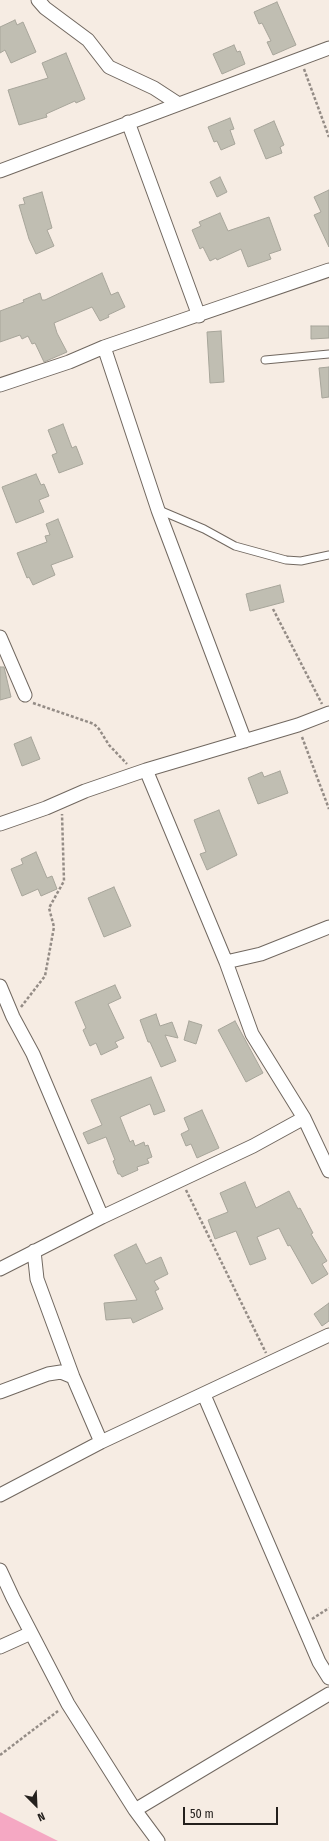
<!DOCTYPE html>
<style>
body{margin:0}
#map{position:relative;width:329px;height:1841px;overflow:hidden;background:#f6ece3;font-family:"Fira Sans Condensed",sans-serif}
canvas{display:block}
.north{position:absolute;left:16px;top:1785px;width:40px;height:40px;-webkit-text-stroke:3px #f6ece3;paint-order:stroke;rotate:156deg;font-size:11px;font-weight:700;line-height:16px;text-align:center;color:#24201d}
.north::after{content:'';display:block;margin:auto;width:14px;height:18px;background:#24201d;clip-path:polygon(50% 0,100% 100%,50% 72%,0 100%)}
.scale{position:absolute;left:183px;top:1807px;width:95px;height:18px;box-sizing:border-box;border:2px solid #24201d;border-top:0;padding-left:5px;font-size:12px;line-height:14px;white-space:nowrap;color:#24201d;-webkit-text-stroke:3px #f6ece3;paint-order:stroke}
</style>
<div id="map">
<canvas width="329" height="1841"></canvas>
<div class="north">N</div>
<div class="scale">50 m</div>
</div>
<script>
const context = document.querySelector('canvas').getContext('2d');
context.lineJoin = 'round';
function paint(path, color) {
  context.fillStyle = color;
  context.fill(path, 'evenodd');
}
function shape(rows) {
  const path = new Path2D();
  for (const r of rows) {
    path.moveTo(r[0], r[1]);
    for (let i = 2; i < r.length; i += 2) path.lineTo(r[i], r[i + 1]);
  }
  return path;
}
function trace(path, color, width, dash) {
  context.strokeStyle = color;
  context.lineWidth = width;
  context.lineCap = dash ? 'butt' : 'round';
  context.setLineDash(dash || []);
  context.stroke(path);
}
const green = shape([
 [0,1812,58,1841,0,1841]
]);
const building = shape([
 [277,2,296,45,273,55,267,42,271,41,262,23,259,24,254,12,277,2],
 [15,20,17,25,23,22,36,52,11,63,5,50,0,53,0,27,15,20],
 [234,45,237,52,240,51,245,64,222,74,213,54,234,45],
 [66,53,85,99,76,103,75,101,46,114,47,117,19,125,8,90,48,78,42,63,66,53],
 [230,118,234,129,230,130,235,144,221,150,217,141,214,142,208,127,230,118],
 [274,121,284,145,280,147,282,153,266,159,254,130,274,121],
 [220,177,227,192,217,197,210,182,220,177],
 [329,190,329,247,314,215,321,212,314,197,329,190],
 [42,192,52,228,47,230,54,246,36,254,29,239,19,205,25,204,23,198,42,192],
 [220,213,228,231,269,217,281,250,269,254,271,259,248,267,241,249,217,260,216,258,210,261,203,247,200,249,192,230,201,226,199,222,220,213],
 [102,273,111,295,118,292,125,307,108,315,109,317,100,321,92,307,54,323,57,333,67,352,44,362,35,343,32,344,28,336,22,339,20,335,0,342,0,311,24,302,23,300,40,293,42,300,45,300,102,273],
 [311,326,329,326,329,338,311,339,311,326],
 [221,331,224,382,210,383,207,332,221,331],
 [329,367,329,397,322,398,319,368,329,367],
 [63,424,72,448,76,446,83,464,59,473,52,455,57,453,48,430,63,424],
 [36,474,41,485,44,484,49,496,39,500,44,512,16,523,2,487,36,474],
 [58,519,73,557,51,565,55,575,33,585,29,577,27,578,17,553,47,542,45,536,50,535,46,524,58,519],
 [280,585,284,602,250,611,246,594,280,585],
 [0,667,4,667,11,697,0,700,0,667],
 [31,737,40,759,22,766,14,744,31,737],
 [280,771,288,793,258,804,248,778,262,772,264,777,280,771],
 [219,810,237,855,207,870,200,854,206,852,194,820,219,810],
 [36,852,47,878,52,876,57,889,41,896,38,889,22,896,11,869,23,864,21,859,36,852],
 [114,887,131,926,104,937,88,898,114,887],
 [115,985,121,998,108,1004,124,1038,115,1042,118,1047,101,1055,96,1043,90,1046,83,1030,86,1028,75,1002,115,985],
 [156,1014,160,1026,172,1022,178,1038,165,1035,176,1061,161,1067,150,1042,148,1042,140,1020,156,1014],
 [189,1021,202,1025,196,1044,184,1040,189,1021],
 [235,1021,263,1073,246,1082,218,1030,235,1021],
 [151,1077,165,1111,154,1115,150,1104,120,1117,130,1142,133,1140,135,1146,144,1142,145,1146,148,1145,152,1157,147,1159,149,1163,137,1167,138,1170,122,1177,120,1174,118,1174,113,1161,115,1160,106,1137,88,1144,83,1133,102,1125,91,1100,151,1077],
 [202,1110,219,1148,197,1158,191,1144,186,1146,181,1134,189,1130,184,1118,202,1110],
 [245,1182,256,1208,289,1191,298,1209,300,1208,313,1233,311,1234,327,1261,322,1264,328,1274,312,1284,290,1245,288,1246,279,1228,257,1237,266,1259,250,1265,236,1231,215,1239,208,1220,228,1212,220,1193,245,1182],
 [136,1244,146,1264,161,1257,168,1274,154,1281,159,1289,155,1291,163,1309,133,1323,131,1318,106,1320,104,1303,137,1300,114,1255,136,1244],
 [329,1303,329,1321,322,1326,314,1314,329,1303]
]);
const path = shape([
 [304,69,329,137],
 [273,609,322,704],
 [33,703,94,724,99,729,109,745,127,764],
 [302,737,329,809],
 [21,1007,45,976,54,927,49,908,64,881,62,814],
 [186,1190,266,1353],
 [312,1619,329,1608],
 [0,1755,58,1711]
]);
const service = shape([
 [265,360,329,354],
 [159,510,204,529,235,546,286,560,301,561,329,555]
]);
const minor = shape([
 [38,0,45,8,88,40,109,67,154,88,177,103],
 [128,122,199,316],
 [0,171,329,48],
 [104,347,158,510,245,741],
 [0,385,69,362,104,347,329,270],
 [0,637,25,695],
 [146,770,226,962,252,1034,304,1118,329,1171],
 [0,824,46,808,85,791,146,770,298,725,329,713],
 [226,962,261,954,329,927],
 [0,986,13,1017,33,1054,102,1217],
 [34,1251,37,1279,73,1377,101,1442],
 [0,1269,102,1217,253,1146,304,1118],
 [0,1392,48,1374,61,1372,73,1377],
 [204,1395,319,1662,329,1678],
 [0,1495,101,1442,329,1335],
 [0,1570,13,1598,68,1704,135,1810,329,1694],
 [0,1647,31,1633],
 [135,1810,158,1841]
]);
paint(green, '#f5a8c3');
paint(building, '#c0beb2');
trace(building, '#a7a59a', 1);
trace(service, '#716860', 9);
trace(minor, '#716860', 15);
trace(path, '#948c86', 2.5, [3, 2]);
trace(service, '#fff', 7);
trace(minor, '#fff', 13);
</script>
